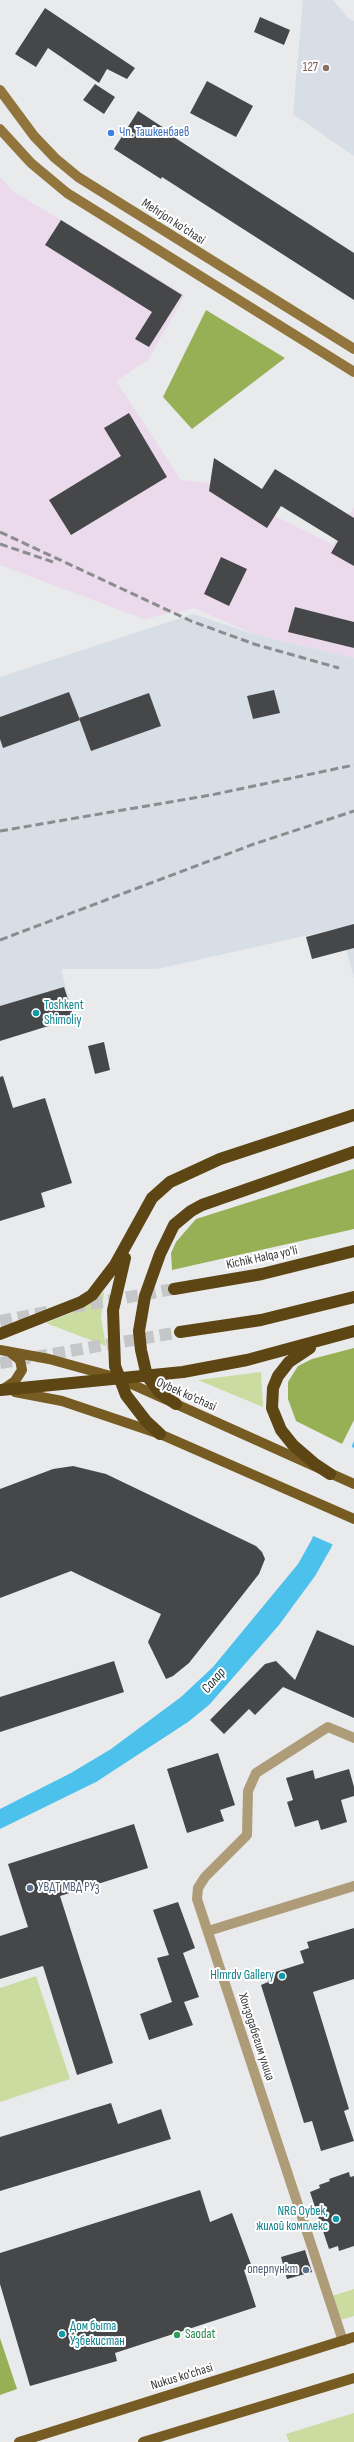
<!DOCTYPE html>
<meta charset="utf-8">
<style>
body{margin:0}
canvas{display:block;background:#e8eaec}
</style>
<canvas width="354" height="2442"></canvas>
<script>
const context = document.querySelector('canvas').getContext('2d');
context.lineJoin = 'round';
function paint(path, color) {
  context.fillStyle = color;
  context.fill(path, 'evenodd');
}
function shape(rows) {
  const path = new Path2D();
  for (const r of rows) {
    path.moveTo(r[0], r[1]);
    for (let i = 2; i < r.length; i += 2) path.lineTo(r[i], r[i + 1]);
  }
  return path;
}
function trace(path, color, width, dash) {
  context.strokeStyle = color;
  context.lineWidth = width;
  context.lineCap = dash ? 'butt' : 'round';
  context.setLineDash(dash || []);
  context.stroke(path);
}
function write(font, color, halo, rows, align = 'center') {
  context.font = font + ' "Sofia Sans Condensed",sans-serif';
  context.lineWidth = 4;
  context.setLineDash([]);
  context.textBaseline = 'middle';
  context.strokeStyle = halo;
  context.fillStyle = color;
  for (const [text, x, y, turn = 0] of rows) {
    context.save();
    context.translate(x, y);
    context.rotate((+turn || 0) * Math.PI / 180);
    context.textAlign = isNaN(turn) ? turn : align;
    if (halo) context.strokeText(text, 0, 0);
    context.fillText(text, 0, 0);
    context.restore();
  }
}
const industrial = shape([
 [0,177,14,192,185,295,148,360,116,381,181,480,210,483,333,545,354,507,354,658,256,635,194,608,144,619,0,565]
]);
const built = shape([
 [303,0,333,0,348,18,354,21,354,156,293,114],
 [193,614,256,635,354,658,354,978,340,928,157,969,61,969,74,1018,0,1041,0,677]
]);
const green = shape([
 [104,1292,101,1318,106,1346,46,1323,76,1311],
 [261,1372,263,1407,198,1380],
 [36,1976,70,2079,0,2102,0,1988],
 [354,2289,354,2316,340,2320,332,2296],
 [354,2413,354,2442,289,2442,286,2434]
]);
const forest = shape([
 [206,310,285,358,192,429,163,397],
 [354,1169,354,1229,172,1270,171,1253,176,1242,196,1219],
 [354,1348,354,1420,342,1444,296,1421,288,1399,288,1382,298,1366,312,1359],
 [0,2338,17,2389,0,2395]
]);
const water = shape([
 [354,1441,354,1497,331,1548,315,1576,279,1625,209,1705,188,1722,96,1782,0,1829,0,1809,71,1773,111,1749,181,1697,213,1667,298,1564,311,1541]
]);
const pier = shape([
 [350,1446,354,1448,354,1502,334,1545,311,1535]
]);
const building = shape([
 [45,8,135,68,127,79,107,69,99,83,48,48,36,67,15,54],
 [260,17,290,30,284,45,254,32],
 [207,81,253,106,236,137,190,113],
 [95,84,115,97,104,114,83,100],
 [138,111,167,130,166,132,354,253,354,300,162,177,161,179,114,149],
 [61,220,182,295,149,347,135,339,152,312,45,245],
 [129,413,167,477,71,535,49,500,121,456,104,428],
 [214,458,262,489,275,469,354,518,354,566,331,553,338,541,281,506,267,528,209,491],
 [221,557,247,569,229,606,204,594],
 [295,607,354,622,354,648,288,632],
 [274,690,280,713,253,719,247,696],
 [69,692,80,720,3,748,0,739,0,717],
 [149,693,161,726,91,751,79,718],
 [354,924,354,948,312,959,306,937],
 [64,987,74,1018,0,1041,0,1006],
 [104,1042,110,1070,95,1074,88,1046],
 [3,1076,13,1108,45,1098,72,1183,41,1193,45,1207,0,1221,0,1077],
 [73,1466,106,1474,256,1546,262,1552,265,1559,259,1574,189,1663,173,1676,166,1679,148,1642,161,1614,71,1571,0,1598,0,1489,53,1469],
 [317,1630,354,1646,354,1718,283,1687,255,1715,249,1709,224,1734,210,1720,265,1664,276,1661,295,1680],
 [114,1661,124,1692,0,1732,0,1697],
 [218,1753,235,1805,220,1810,224,1821,187,1833,167,1769],
 [349,1769,354,1787,354,1796,341,1800,347,1822,321,1830,318,1820,295,1827,287,1802,293,1800,286,1778,313,1770,315,1779],
 [134,1824,148,1868,60,1896,113,2063,77,2075,43,1966,0,1979,0,1936,28,1927,8,1864],
 [178,1902,195,1948,183,1953,199,1997,184,2002,193,2025,149,2040,140,2014,172,2002,157,1958,169,1955,153,1910],
 [354,1928,354,1979,313,1992,349,2109,344,2111,354,2141,321,2151,312,2121,304,2123,261,1985,268,1982,266,1975,304,1963,300,1951,309,1948,307,1942],
 [111,2103,118,2124,161,2109,171,2139,0,2191,0,2137],
 [349,2172,350,2177,354,2176,354,2246,339,2251,338,2246,329,2249,310,2192,320,2188,319,2185,330,2181,329,2179],
 [200,2190,210,2222,232,2213,252,2267,244,2270,256,2307,115,2353,117,2361,30,2386,0,2284,0,2253],
 [305,2250,312,2272,287,2279,281,2257]
]);
const highwayTunnel = shape([
 [73,1307,174,1289],
 [0,1321,47,1312],
 [0,1363,180,1332]
]);
const street = shape([
 [208,1931,354,1886],
 [343,2341,197,1899,198,1888,205,1877,247,1835,248,1791,256,1773,328,1727,354,1738]
]);
const secondary = shape([
 [0,90,34,136,55,158,78,177,354,349],
 [0,129,31,163,67,193,354,372]
]);
const primary = shape([
 [0,1350,49,1359,118,1378,354,1484],
 [2,1390,15,1381,22,1370,20,1360,10,1352],
 [15,1392,62,1401,160,1434,354,1519],
 [19,2442,354,2337],
 [143,2442,354,2378]
]);
const highway = shape([
 [125,1258,113,1310,115,1366,126,1395,146,1421,160,1434],
 [174,1289,262,1274,354,1251],
 [180,1332,261,1320,354,1297],
 [0,1334,81,1302,92,1295,115,1265,152,1198,170,1182,220,1159,354,1115],
 [310,1348,289,1362,278,1376,273,1388,272,1408,281,1430,293,1445,315,1464,330,1474],
 [1,1390,183,1372,247,1360,354,1331],
 [176,1404,159,1392,147,1376,141,1350,139,1331,145,1296,160,1254,174,1225,191,1211,202,1205,354,1152]
]);
const rail = shape([
 [0,532,191,621,254,644,339,668],
 [0,544,53,562],
 [0,831,211,795,354,765],
 [0,940,254,844,354,811]
]);
const markers = [
 [326,68,4,"#8d6e63"],
 [111,133,4,"#3f7fe0"],
 [36,1013,4,"#0f9aa8"],
 [30,1888,4,"#5c6f8a"],
 [282,1976,4,"#0f9aa8"],
 [336,2219,4,"#0f9aa8"],
 [306,2270,4,"#5c6f8a"],
 [62,2334,4,"#0f9aa8"],
 [177,2335,4,"#2e9e5b"]
];
const educationNames = [
 ["127",318,68]
];
const shopNames = [
 ["Чп. Ташкенбаев",119,133]
];
const streetNames = [
 ["Mehrjon ko'chasi",173,222,33],
 ["Kichik Halqa yo'li",262,1258,-12],
 ["Oybek ko'chasi",186,1395,24],
 ["Хонзодабегим улица",256,2037,72],
 ["Nukus ko'chasi",182,2377,-17]
];
const cultureNames = [
 ["Toshkent",44,1006],
 ["Shimoliy",44,1021],
 ["Hlmrdv Gallery",274,1976,"right"],
 ["NRG Oybek,",328,2212,"right"],
 ["жилой комплекс",328,2227,"right"],
 ["Дом быта",70,2327],
 ["Узбекистан",70,2342]
];
const serviceNames = [
 ["УВДТ МВД РУз",38,1888],
 ["оперпункт",298,2270,"right"]
];
const leisureNames = [
 ["Saodat",185,2335]
];
const waterNames = [
 ["Салар",214,1681,-50]
];
paint(industrial, '#ebdaeb');
paint(built, '#d7dee5');
paint(green, '#cadca0');
paint(forest, '#98b055');
paint(water, '#4bc1ec');
paint(pier, '#e8eaec');
paint(building, '#464749');
trace(highwayTunnel, '#c5c6c8', 12, [12, 6]);
trace(street, '#ae9c78', 10);
trace(secondary, '#91753d', 10);
trace(primary, '#765c22', 10);
trace(highway, '#5d4614', 12);
trace(rail, '#8b8c8e', 3, [8, 4]);
for (const [x, y, r, color] of markers) {
  const dot = new Path2D();
  dot.arc(x, y, r, 0, 2 * Math.PI);
  context.fillStyle = color;
  context.fill(dot);
  trace(dot, '#fff', 1.5);
}
write('13px', '#785e54', '#fff', educationNames, 'right');
write('13px', '#366cbe', '#fff', shopNames, 'left');
write('13px', '#383839', '#fff', streetNames);
write('13px', '#0d838f', '#fff', cultureNames, 'left');
write('13px', '#4e5e75', '#fff', serviceNames, 'left');
write('13px', '#27864d', '#fff', leisureNames, 'left');
write('italic 14px', '#192d35', '#fff', waterNames);
</script>
